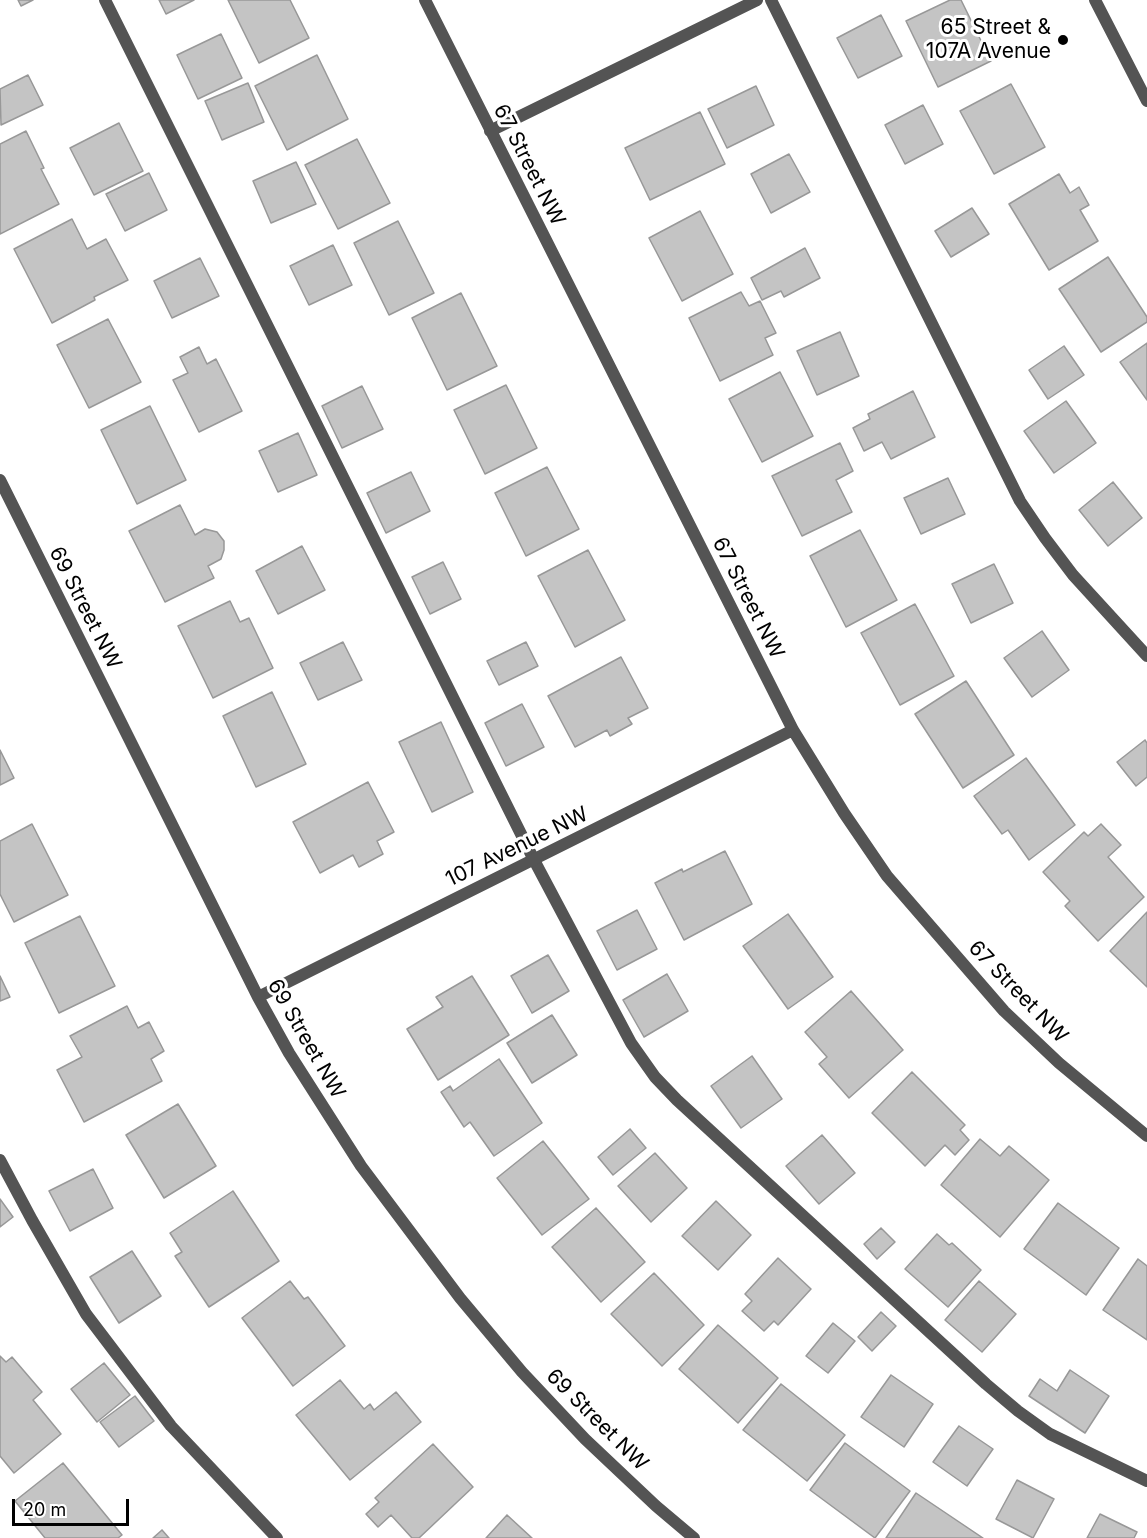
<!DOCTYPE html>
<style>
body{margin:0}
#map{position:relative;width:1147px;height:1538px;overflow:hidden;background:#fff;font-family:Inter,sans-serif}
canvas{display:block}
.scale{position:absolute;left:12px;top:1499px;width:117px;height:27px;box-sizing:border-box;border:3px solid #000;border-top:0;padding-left:8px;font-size:18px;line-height:21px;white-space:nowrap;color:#000;-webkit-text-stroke:4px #fff;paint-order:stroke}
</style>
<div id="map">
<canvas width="1147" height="1538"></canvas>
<div class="scale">20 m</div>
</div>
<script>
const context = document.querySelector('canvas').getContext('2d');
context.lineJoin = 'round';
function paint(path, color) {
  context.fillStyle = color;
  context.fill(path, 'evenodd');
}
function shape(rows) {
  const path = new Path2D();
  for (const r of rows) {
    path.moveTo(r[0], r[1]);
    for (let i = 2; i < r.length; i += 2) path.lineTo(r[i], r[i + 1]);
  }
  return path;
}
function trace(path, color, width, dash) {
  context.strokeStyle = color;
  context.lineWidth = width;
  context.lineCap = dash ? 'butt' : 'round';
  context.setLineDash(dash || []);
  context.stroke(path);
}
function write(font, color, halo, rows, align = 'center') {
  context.font = font + ' Inter,sans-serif';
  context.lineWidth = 6;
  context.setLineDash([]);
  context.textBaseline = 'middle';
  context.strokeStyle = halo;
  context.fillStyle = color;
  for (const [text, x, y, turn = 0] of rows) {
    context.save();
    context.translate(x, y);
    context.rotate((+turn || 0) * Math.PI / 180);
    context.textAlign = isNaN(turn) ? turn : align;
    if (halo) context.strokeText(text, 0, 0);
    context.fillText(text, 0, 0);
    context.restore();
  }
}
const building = shape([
 [18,0,33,0,21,6,18,0],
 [159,0,194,0,166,14,159,0],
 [228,0,290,0,309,38,259,63,228,0],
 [950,0,961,0,991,61,938,87,906,21,950,0],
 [881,15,902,56,858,78,837,38,881,15],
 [221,34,242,78,198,99,177,55,221,34],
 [317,55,348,119,287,150,255,86,317,55],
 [28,75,43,105,1,125,0,89,28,75],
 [248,83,264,122,222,140,205,101,248,83],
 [1011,84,1045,147,994,174,960,111,1011,84],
 [756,86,774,125,727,148,708,109,756,86],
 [923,105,943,144,905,164,885,125,923,105],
 [700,112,725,164,650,200,625,148,700,112],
 [119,123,143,171,94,195,70,148,119,123],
 [26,131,44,168,41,169,59,204,0,234,0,144,26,131],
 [357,139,390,203,338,229,305,165,357,139],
 [789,154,810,192,771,213,751,174,789,154],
 [296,162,316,204,271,223,253,181,296,162],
 [149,173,167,210,125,231,106,194,149,173],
 [1059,174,1070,193,1079,187,1089,205,1080,210,1098,241,1049,270,1009,204,1059,174],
 [972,208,989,234,951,257,935,231,972,208],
 [700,211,733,274,682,301,649,238,700,211],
 [72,219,87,249,106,239,128,280,94,297,95,300,52,323,14,249,72,219],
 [398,221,434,293,389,315,354,243,398,221],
 [333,245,352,285,309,305,290,266,333,245],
 [805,248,820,278,784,297,781,291,762,300,751,278,805,248],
 [1108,257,1147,317,1147,322,1101,352,1059,289,1108,257],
 [200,258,219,296,172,318,154,281,200,258],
 [741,292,749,306,760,301,776,333,765,338,773,355,720,381,689,318,741,292],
 [461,293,497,366,447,390,412,318,461,293],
 [108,319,141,382,89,408,57,345,108,319],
 [840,332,859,376,817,395,797,351,840,332],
 [1147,343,1147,400,1120,362,1147,343],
 [1064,346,1084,375,1048,399,1029,370,1064,346],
 [199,347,207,364,216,359,242,411,199,432,173,380,188,373,180,357,199,347],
 [780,372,813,436,762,462,729,399,780,372],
 [506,385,537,448,485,474,454,410,506,385],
 [362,386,383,429,342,448,322,406,362,386],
 [913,391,935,437,891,459,882,442,864,451,853,428,870,419,868,414,913,391],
 [1066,401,1096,443,1054,473,1024,431,1066,401],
 [150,406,186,480,137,504,101,430,150,406],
 [298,433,317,475,278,492,259,451,298,433],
 [840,443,853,471,836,480,852,512,802,536,772,476,840,443],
 [547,467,579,529,526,556,495,493,547,467],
 [411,472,430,511,386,533,367,493,411,472],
 [948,478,965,514,921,534,904,498,948,478],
 [1113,482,1142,518,1108,546,1079,510,1113,482],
 [180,505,195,535,205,529,217,532,224,541,224,550,221,559,208,566,214,578,165,602,129,531,180,505],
 [860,530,897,600,846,627,810,556,860,530],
 [302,546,325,590,278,614,256,571,302,546],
 [588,550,625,620,575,647,538,576,588,550],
 [443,562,461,599,430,614,412,577,443,562],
 [994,564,1013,603,971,623,952,584,994,564],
 [230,601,240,622,249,618,273,668,213,698,178,626,230,601],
 [915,604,954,676,900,705,861,633,915,604],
 [1042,631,1069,670,1032,697,1004,658,1042,631],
 [343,642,362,680,318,700,300,663,343,642],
 [526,642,538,666,499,685,487,661,526,642],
 [621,657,648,708,628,718,632,724,610,736,607,730,575,747,548,696,621,657],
 [966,681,1014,755,963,788,915,714,966,681],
 [272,692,306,764,256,787,223,716,272,692],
 [522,704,544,747,506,766,485,723,522,704],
 [441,722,473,792,432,812,399,742,441,722],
 [1145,740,1147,743,1147,777,1136,786,1117,762,1145,740],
 [0,750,14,778,0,785,0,750],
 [1026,758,1075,825,1029,860,1008,830,1002,834,974,796,1026,758],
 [368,782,394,832,377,841,383,854,359,867,353,855,320,873,293,822,368,782],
 [32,824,68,895,14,922,0,894,0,841,32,824],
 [1101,824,1121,845,1108,857,1144,897,1098,941,1065,906,1070,901,1043,872,1084,832,1088,836,1101,824],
 [725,851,752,904,684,940,655,883,682,869,683,872,725,851],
 [637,910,657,949,617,970,597,931,637,910],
 [1147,912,1147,987,1110,951,1147,912],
 [788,914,833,977,788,1009,743,946,788,914],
 [80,916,115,986,59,1013,25,943,80,916],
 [548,955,569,991,532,1013,511,976,548,955],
 [667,974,688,1011,644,1037,623,1000,667,974],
 [0,976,10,997,0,1001,0,976],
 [472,976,509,1035,438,1080,407,1029,443,1007,436,997,472,976],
 [851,991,903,1050,849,1098,819,1064,827,1057,805,1032,851,991],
 [127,1006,138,1028,149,1022,164,1051,151,1059,162,1081,84,1122,57,1070,82,1057,70,1036,127,1006],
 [552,1015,577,1055,532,1083,507,1043,552,1015],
 [752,1056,782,1099,741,1128,711,1086,752,1056],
 [499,1059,542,1123,494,1156,470,1122,464,1127,441,1092,450,1086,453,1091,499,1059],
 [912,1072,965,1125,960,1130,969,1140,955,1155,945,1145,925,1166,872,1113,912,1072],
 [178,1104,216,1166,164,1198,126,1135,178,1104],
 [630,1129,646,1148,613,1175,598,1157,630,1129],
 [822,1135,855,1173,819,1204,786,1166,822,1135],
 [980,1139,1000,1156,1009,1146,1049,1180,1000,1237,941,1185,980,1139],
 [543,1141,589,1199,542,1235,497,1178,543,1141],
 [655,1153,687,1188,651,1222,618,1186,655,1153],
 [93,1169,113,1208,70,1231,49,1191,93,1169],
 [233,1191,279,1261,209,1307,175,1256,182,1252,170,1233,233,1191],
 [0,1199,13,1217,0,1227,0,1199],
 [716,1201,751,1235,718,1270,682,1236,716,1201],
 [1058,1203,1119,1248,1086,1295,1024,1249,1058,1203],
 [596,1208,645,1262,601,1302,552,1247,596,1208],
 [881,1228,895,1242,877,1259,864,1244,881,1228],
 [937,1234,949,1245,952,1243,981,1270,948,1307,905,1269,937,1234],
 [132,1251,161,1296,119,1323,90,1277,132,1251],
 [778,1258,811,1289,778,1325,774,1321,764,1331,742,1311,752,1301,745,1294,778,1258],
 [1138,1259,1147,1266,1147,1340,1103,1310,1138,1259],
 [654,1273,704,1325,662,1366,611,1314,654,1273],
 [290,1281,304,1299,308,1297,345,1346,293,1386,242,1318,290,1281],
 [979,1281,1016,1314,982,1352,945,1320,979,1281],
 [881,1312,896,1326,872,1351,858,1337,881,1312],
 [833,1323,855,1341,828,1373,806,1356,833,1323],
 [718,1325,778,1378,738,1423,679,1369,718,1325],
 [0,1356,6,1362,12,1357,42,1392,33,1400,61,1434,14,1473,0,1456,0,1356],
 [104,1363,130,1395,97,1422,71,1389,104,1363],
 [1070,1370,1109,1396,1085,1433,1029,1396,1040,1379,1057,1391,1070,1370],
 [891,1375,933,1404,904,1447,861,1417,891,1375],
 [340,1380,364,1409,370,1404,374,1410,396,1392,421,1422,350,1480,296,1415,340,1380],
 [781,1384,845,1435,807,1481,743,1430,781,1384],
 [135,1396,154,1421,119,1447,100,1422,135,1396],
 [959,1426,993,1449,967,1486,933,1462,959,1426],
 [845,1443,910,1491,875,1538,810,1490,845,1443],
 [433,1444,473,1487,419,1538,412,1538,391,1515,378,1527,366,1514,379,1502,375,1498,433,1444],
 [63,1463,122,1535,118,1538,45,1538,15,1501,63,1463],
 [1017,1480,1054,1499,1033,1538,996,1519,1017,1480],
 [916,1493,983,1538,886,1538,916,1493],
 [1100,1514,1137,1532,1134,1538,1087,1538,1100,1514],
 [507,1515,532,1538,486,1538,507,1515],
 [162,1530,169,1538,153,1538,162,1530]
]);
const service = shape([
 [105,0,534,860,631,1043,655,1077,677,1100,986,1384,1018,1411,1050,1434,1147,1481],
 [771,0,1020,501,1045,538,1073,575,1147,656],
 [0,1160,32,1220,86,1314,171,1426,277,1538]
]);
const minor = shape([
 [425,0,793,730,844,813,887,876,1004,1011,1059,1063,1147,1136],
 [490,131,757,0],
 [0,480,258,997,289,1053,361,1166,460,1298,522,1372,585,1439,656,1506,694,1538],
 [258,997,793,730]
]);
const tertiary = shape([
 [1095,0,1147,101]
]);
const markers = [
 [1063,40,6,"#000"]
];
const poiNames = [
 ["65 Street &",1051,28],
 ["107A Avenue",1051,52]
];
const streetNames = [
 ["67 Street NW",529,165,63],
 ["67 Street NW",748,598,63],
 ["69 Street NW",85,608,63],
 ["107 Avenue NW",517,847,-26],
 ["67 Street NW",1018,992,46],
 ["69 Street NW",306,1039,60],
 ["69 Street NW",597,1420,45]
];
paint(building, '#c4c4c4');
trace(building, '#989898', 1.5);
trace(service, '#545454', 12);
trace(minor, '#545454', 12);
trace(tertiary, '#545454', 12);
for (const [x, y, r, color] of markers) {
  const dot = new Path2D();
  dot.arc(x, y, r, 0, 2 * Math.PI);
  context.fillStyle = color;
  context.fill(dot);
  trace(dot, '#fff', 2);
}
write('21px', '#000', '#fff', poiNames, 'right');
write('21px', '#000', '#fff', streetNames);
</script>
